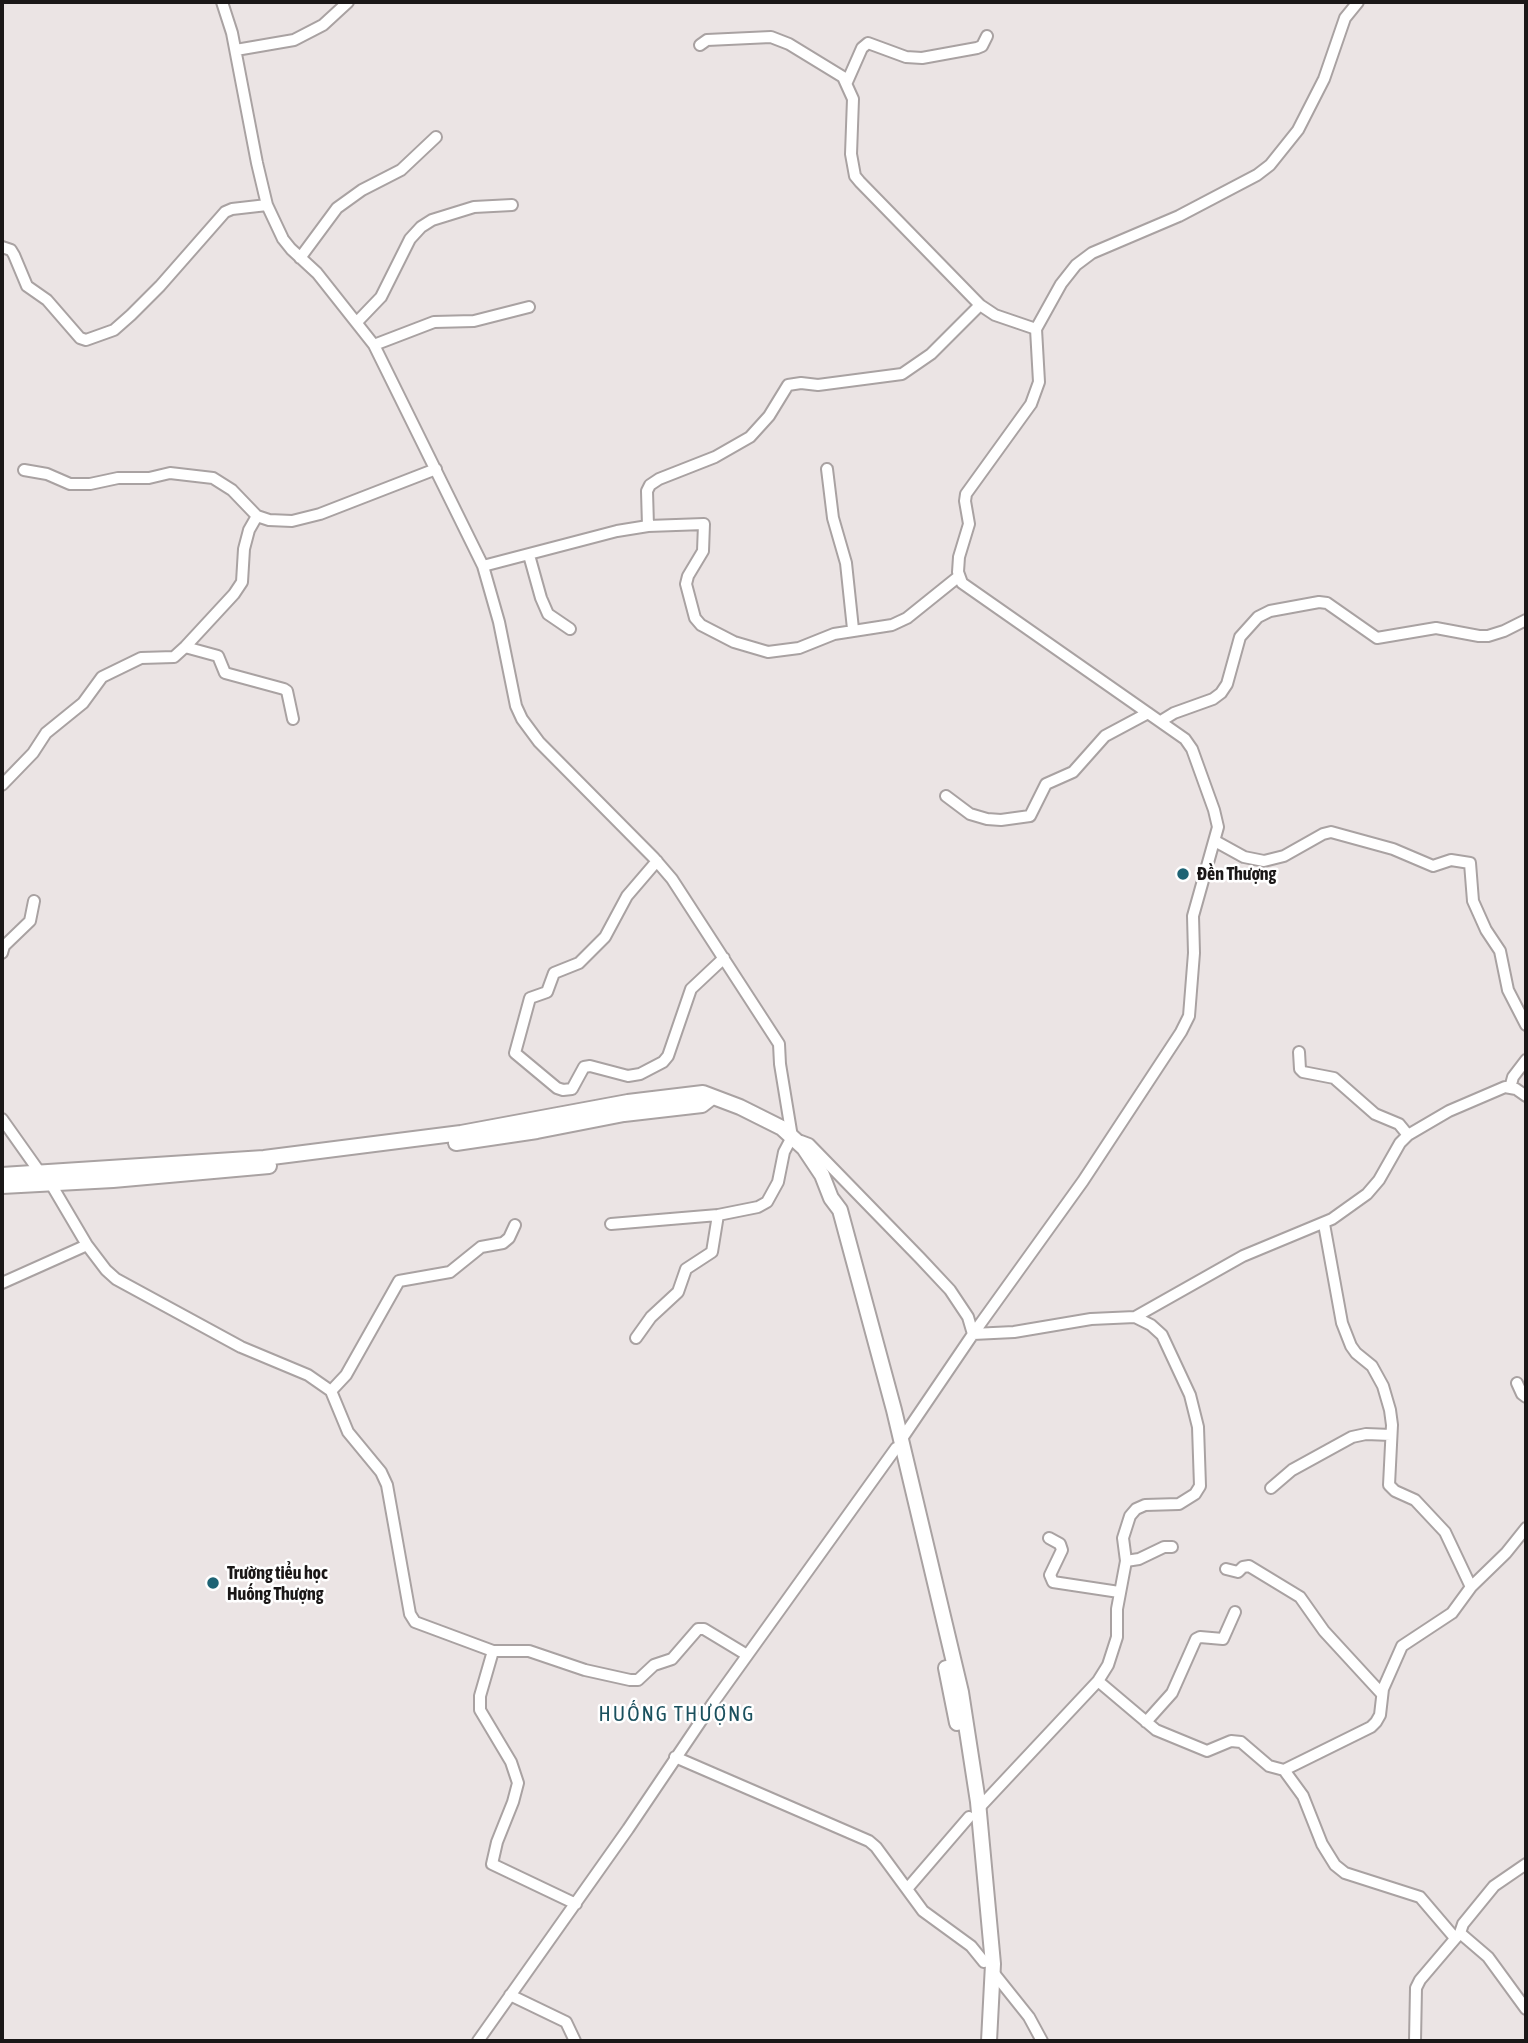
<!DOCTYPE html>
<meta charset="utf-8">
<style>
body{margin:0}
#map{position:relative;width:1528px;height:2043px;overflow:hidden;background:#ebe4e4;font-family:"Asap Condensed",sans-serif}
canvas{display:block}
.frame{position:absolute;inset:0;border:4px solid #1a1717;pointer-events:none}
</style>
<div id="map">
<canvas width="1528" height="2043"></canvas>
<div class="frame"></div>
</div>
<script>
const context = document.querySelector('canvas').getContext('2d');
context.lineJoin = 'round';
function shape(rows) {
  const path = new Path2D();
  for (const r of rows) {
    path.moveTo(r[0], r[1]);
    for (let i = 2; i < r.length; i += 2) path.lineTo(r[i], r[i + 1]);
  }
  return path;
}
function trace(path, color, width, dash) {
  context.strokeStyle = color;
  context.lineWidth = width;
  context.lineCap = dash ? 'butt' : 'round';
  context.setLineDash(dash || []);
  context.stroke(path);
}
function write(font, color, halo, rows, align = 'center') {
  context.font = font + ' "Asap Condensed",sans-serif';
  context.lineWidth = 5;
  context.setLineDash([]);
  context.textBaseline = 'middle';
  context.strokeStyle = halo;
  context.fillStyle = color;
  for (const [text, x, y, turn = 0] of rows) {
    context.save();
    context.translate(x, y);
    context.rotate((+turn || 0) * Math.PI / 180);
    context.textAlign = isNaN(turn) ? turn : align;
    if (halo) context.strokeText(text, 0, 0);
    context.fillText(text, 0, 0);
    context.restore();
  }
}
const minor = shape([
 [222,2,232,33,257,163,267,205,283,239,291,249,317,273,374,345,483,566,499,622,516,706,522,719,539,742,654,858,672,879,779,1044,780,1064,792,1137,784,1152,778,1182,767,1202,758,1207,718,1215,611,1224],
 [700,45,707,40,771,37,789,44,843,77,853,99,851,154,855,176,860,182,980,305,995,315,1036,329],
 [236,50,294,40,323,25,348,2],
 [847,82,862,48,868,43,906,57,922,58,977,48,982,46,987,36],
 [2,247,11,250,14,255,27,286,47,300,80,338,86,340,114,330,131,315,160,286,225,212,232,209,267,205],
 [300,258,337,208,362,190,401,170,436,137],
 [357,322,381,297,410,239,421,227,432,220,474,207,512,205],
 [374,345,434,322,474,321,529,307],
 [827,469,833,518,846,563,853,629],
 [24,470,47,474,70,484,90,484,118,478,149,478,170,473,213,478,232,490,257,516,269,520,292,521,320,514,436,469],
 [648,526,647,491,650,485,659,479,715,457,750,437,769,416,788,385,801,383,818,385,902,374,931,354,980,305],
 [529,555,541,598,548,614,570,629],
 [483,566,617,531,648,526,704,524,703,551,688,576,686,584,695,618,701,625,734,642,768,652,799,648,834,634,892,625,907,618,958,577],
 [185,647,218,656,225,673,284,689,287,691,293,719],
 [1161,721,1174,713,1213,699,1221,693,1227,684,1240,637,1258,617,1270,611,1319,602,1327,603,1377,638,1436,628,1479,636,1488,636,1504,631,1526,620],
 [2,785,33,753,46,733,83,703,102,677,141,658,174,657,185,647,234,594,242,582,244,549,249,530,257,516],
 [946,796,970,814,987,819,1001,820,1030,816,1046,784,1073,772,1105,736,1148,713],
 [1215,841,1244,857,1264,861,1284,856,1323,834,1331,832,1393,849,1433,866,1451,860,1470,863,1473,901,1486,930,1500,951,1508,990,1526,1025],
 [657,861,627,896,605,937,579,963,554,973,547,992,530,998,515,1053,557,1088,563,1090,572,1089,584,1067,590,1066,628,1076,640,1074,663,1062,668,1056,691,989,724,958],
 [2,953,4,946,30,921,34,901],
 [1299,1052,1300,1069,1303,1072,1334,1078,1375,1114,1399,1124,1408,1135],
 [1510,1088,1513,1077,1526,1060],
 [2,1119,41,1174],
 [801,1141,809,1144,920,1258,950,1290,968,1317,973,1334,901,1440],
 [51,1184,87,1245,106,1270,116,1279,241,1347,308,1375,331,1391,348,1432,381,1472,387,1485,410,1614,415,1622,493,1651,529,1651,585,1670,630,1680,638,1680,654,1665,672,1659,698,1629,704,1629,747,1655],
 [1324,1224,1342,1323,1351,1346,1356,1353,1372,1366,1383,1386,1390,1410,1392,1425,1389,1485,1395,1491,1415,1500,1445,1532,1471,1587],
 [2,1283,87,1245],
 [973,1334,1083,1181,1181,1032,1189,1016,1194,953,1193,916,1218,827,1214,810,1192,749,1185,739,962,583,958,572,959,557,969,524,965,501,966,494,1031,404,1039,382,1036,329,1061,284,1076,265,1092,253,1179,216,1257,175,1270,165,1298,130,1324,79,1345,18,1358,2],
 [973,1334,1014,1332,1091,1319,1135,1317,1243,1256,1332,1219,1367,1194,1379,1180,1400,1143,1408,1135,1449,1111,1505,1087,1516,1089,1526,1096],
 [636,1338,651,1317,678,1292,686,1269,712,1252,718,1215],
 [1517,1383,1522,1394,1526,1397],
 [331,1391,346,1375,399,1281,450,1272,481,1247,503,1243,509,1238,515,1225],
 [1271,1488,1292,1470,1352,1437,1366,1434,1391,1435],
 [1049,1538,1060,1544,1062,1550,1050,1575,1053,1582,1119,1592],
 [1126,1561,1139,1559,1164,1547,1172,1547],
 [1226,1569,1238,1572,1243,1567,1249,1566,1300,1597,1324,1631,1382,1694],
 [493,1651,480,1696,480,1710,511,1762,518,1783,513,1802,497,1842,492,1864,576,1904],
 [1098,1681,1156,1730,1207,1751,1231,1741,1241,1742,1269,1766,1284,1770,1303,1796,1322,1844,1335,1865,1345,1873,1420,1897,1455,1938],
 [1146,1722,1172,1693,1196,1639,1200,1637,1223,1639,1235,1612],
 [675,1757,869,1841,876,1847,923,1911,971,1946,984,1962],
 [1284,1770,1371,1727,1376,1722,1380,1715,1383,1689,1402,1646,1452,1613,1471,1587,1506,1553,1526,1528],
 [978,1809,1098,1681,1108,1665,1117,1637,1117,1609,1126,1561,1123,1538,1130,1516,1136,1509,1145,1505,1179,1504,1195,1494,1200,1486,1198,1427,1190,1395,1162,1335,1151,1325,1135,1317],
 [907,1889,969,1817],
 [1460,1933,1488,1957,1526,2009],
 [993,1972,1029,2017,1042,2041],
 [510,1995,566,2022,575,2041],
 [478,2041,628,1829,713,1703,896,1448],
 [1415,2041,1416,1988,1420,1980,1460,1933,1463,1924,1494,1886,1526,1864]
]);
const highway = shape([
 [456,1143,537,1131,624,1114,702,1105,711,1098],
 [2,1175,264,1158,461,1133,628,1102,703,1093,740,1107,782,1128,804,1148,822,1175,831,1198,840,1210,894,1410,961,1692,978,1802,993,1964,989,2041],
 [2,1186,113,1180,269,1166],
 [946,1668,957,1723]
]);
const markers = [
 [1183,874,7,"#1e6374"],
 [213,1583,7,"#1e6374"]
];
const poiNames = [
 ["Đền Thượng",1197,874],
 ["Trường tiểu học",227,1573],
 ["Huống Thượng",227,1594]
];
const quarterNames = [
 ["HUỐNG THƯỢNG",677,1714]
];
trace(minor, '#a9a2a2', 14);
trace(highway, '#a9a2a2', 18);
trace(minor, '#fff', 10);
trace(highway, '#fff', 14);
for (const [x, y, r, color] of markers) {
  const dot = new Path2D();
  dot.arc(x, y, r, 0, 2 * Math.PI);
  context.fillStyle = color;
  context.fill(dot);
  trace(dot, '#fff', 2.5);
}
write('bold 18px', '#1a1717', '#fff', poiNames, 'left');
context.letterSpacing = '2px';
write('21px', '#1a505e', '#fff', quarterNames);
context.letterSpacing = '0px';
</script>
